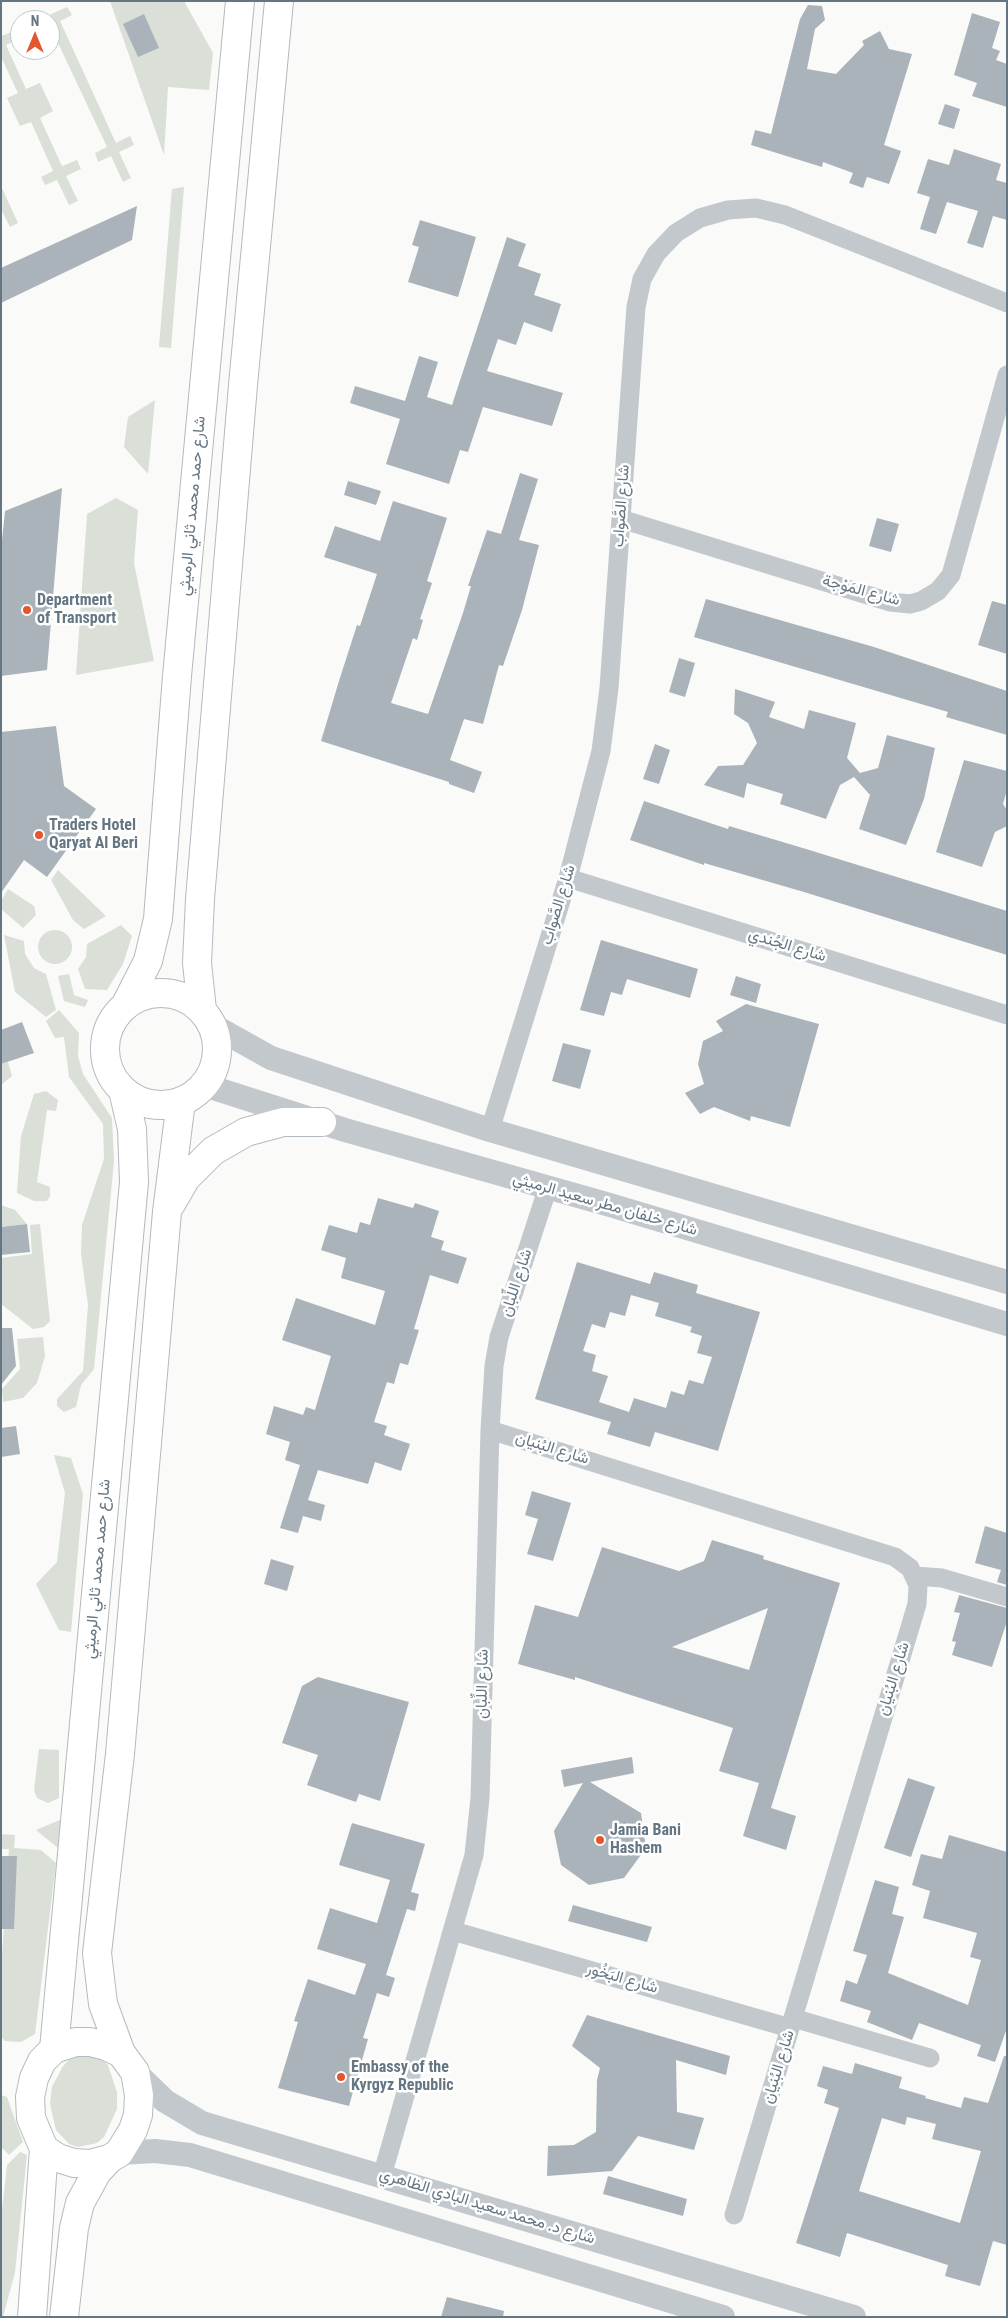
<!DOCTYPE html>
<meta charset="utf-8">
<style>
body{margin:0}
#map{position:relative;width:1008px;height:2318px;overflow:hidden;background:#fafaf8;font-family:"Roboto Condensed",sans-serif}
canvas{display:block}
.frame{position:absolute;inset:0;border:2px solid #657683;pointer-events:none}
.north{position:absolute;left:10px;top:10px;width:50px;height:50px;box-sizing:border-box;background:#fff;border:1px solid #c1c8cd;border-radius:50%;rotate:0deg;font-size:14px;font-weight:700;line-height:20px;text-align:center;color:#657683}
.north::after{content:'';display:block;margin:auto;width:18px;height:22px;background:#e4572e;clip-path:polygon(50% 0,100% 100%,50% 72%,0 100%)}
</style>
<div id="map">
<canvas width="1008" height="2318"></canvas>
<div class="frame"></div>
<div class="north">N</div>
</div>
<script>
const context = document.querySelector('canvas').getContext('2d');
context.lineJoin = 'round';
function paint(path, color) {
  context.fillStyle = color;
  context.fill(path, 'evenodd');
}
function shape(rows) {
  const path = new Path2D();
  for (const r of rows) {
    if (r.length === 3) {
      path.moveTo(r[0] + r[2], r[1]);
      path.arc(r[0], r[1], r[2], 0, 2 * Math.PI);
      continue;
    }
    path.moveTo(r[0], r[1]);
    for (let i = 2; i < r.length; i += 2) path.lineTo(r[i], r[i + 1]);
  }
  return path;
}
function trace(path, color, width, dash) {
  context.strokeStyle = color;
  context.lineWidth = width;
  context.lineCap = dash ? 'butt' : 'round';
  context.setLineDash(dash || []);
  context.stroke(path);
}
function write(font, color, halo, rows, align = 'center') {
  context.font = font + ' "Roboto Condensed",Vazirmatn,sans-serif';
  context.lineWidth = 5;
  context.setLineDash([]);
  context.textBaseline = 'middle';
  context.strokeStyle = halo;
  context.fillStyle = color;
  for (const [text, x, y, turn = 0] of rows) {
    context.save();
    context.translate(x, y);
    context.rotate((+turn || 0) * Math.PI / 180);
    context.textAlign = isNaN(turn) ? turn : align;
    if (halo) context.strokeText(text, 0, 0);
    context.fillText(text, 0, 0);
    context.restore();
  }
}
const green = shape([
 [110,1,184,1,213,53,209,90,168,87,164,155],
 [67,7,72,15,60,21,116,143,130,136,134,145,119,152,131,178,123,182,111,156,98,162,95,153,107,147,50,26,50,20,38,20],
 [14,31,18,39,6,45,26,89,40,83,53,111,40,118,62,166,77,160,81,169,66,176,78,201,69,205,57,180,45,185,41,177,53,171,31,122,20,126,7,98,18,93,1,57,1,36],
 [1,186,18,223,10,227,1,209],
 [184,187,171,348,159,347,172,189],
 [155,400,148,474,124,447,128,417],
 [116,498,138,510,134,563,154,661,76,675,87,514],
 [58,870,106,916,84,929,73,920,51,880],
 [8,889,34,906,36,915,23,928,1,909,1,901],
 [121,925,132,936,123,964,107,990,85,989,78,969,86,957,87,944],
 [55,947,17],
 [4,935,24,941,25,954,34,968,46,974,56,1010,46,1017,15,992],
 [69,974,74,995,88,1000,85,1007,64,1001,58,976],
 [59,1010,79,1033,78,1056,83,1074,112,1118,114,1161,94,1369,81,1385,76,1407,64,1412,57,1406,57,1399,83,1371,88,1305,81,1254,82,1225,104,1159,103,1124,69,1077,64,1037,55,1038,46,1021],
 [8,1062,12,1076,1,1085,1,1064],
 [46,1091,58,1100,56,1111,47,1110,37,1182,50,1187,50,1196,47,1201,34,1201,17,1193,21,1136,34,1094],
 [1,1205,15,1210,27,1224,1,1227],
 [40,1224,50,1321,44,1327,33,1329,1,1304,1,1258,32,1254,30,1225],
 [43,1337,45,1356,37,1383,23,1398,3,1402,2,1389,20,1369,17,1339],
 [54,1455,71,1458,83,1494,71,1632,59,1630,36,1584,57,1562,65,1493],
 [39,1749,59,1750,59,1798,48,1803,37,1798,34,1790],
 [62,1819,58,1848,36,1830],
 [1,1834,15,1835,14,1848,41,1850,56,1863,35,2034,21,2042,5,2041,1,2037,1,1971,9,1849,1,1849],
 [85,2054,102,2059,108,2065,117,2092,117,2109,104,2137,97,2143,78,2147,69,2144,56,2130,50,2104,52,2087,63,2066,69,2060],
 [1,2095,7,2097,23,2142,9,2155,1,2147],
 [20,2152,27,2155,15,2272,3,2317,1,2317,1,2219,7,2165]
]);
const building = shape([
 [808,5,822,6,825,20,815,29,807,69,836,74,864,45,862,41,880,31,889,49,912,54,884,145,901,151,889,184,867,177,863,188,849,183,853,173,823,162,822,167,751,145,755,130,771,134,800,19],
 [972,13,1000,22,992,48,1000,51,996,60,1007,64,1007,107,972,96,977,83,954,75],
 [144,14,159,48,138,57,123,24],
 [945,104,960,109,954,129,938,124],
 [954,149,1001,164,996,180,1007,183,1007,220,993,216,983,248,967,243,978,211,947,202,936,234,920,229,930,197,917,193,928,159,949,165],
 [137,206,132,240,1,303,1,268],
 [420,220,476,237,458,297,408,282,419,247,412,245],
 [507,237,526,244,518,266,541,274,534,295,561,304,552,332,524,322,516,345,498,339,487,371,563,393,552,426,483,407,468,452,460,450,449,484,386,464,400,419,350,403,355,386,405,401,419,356,438,362,427,397,452,405],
 [520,473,538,479,519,540,539,545,522,610,503,666,499,665,483,724,464,719,450,760,482,772,474,793,449,784,449,782,321,741,339,681,357,625,360,626,377,574,324,557,335,526,380,541,393,501,447,518,427,581,432,583,420,619,423,620,417,640,413,638,391,703,428,714,463,613,471,586,468,586,487,530,501,534],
 [348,481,381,491,376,505,344,495],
 [62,488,47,670,1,676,1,550,5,511],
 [877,518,899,524,891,552,869,546],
 [706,599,874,647,1007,691,1007,735,946,717,948,712,694,637],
 [992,601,1007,605,1007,654,978,645],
 [679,658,695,663,685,697,669,692],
 [735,689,775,702,769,717,804,729,809,710,856,723,847,758,860,773,878,768,887,735,935,748,924,799,906,845,859,829,870,795,854,777,840,785,826,819,780,804,783,794,747,783,744,798,704,785,718,766,743,765,757,743,748,723,734,714],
 [56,726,64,786,96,809,47,877,24,860,1,893,1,732],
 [655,744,670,750,659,784,643,779],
 [964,760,1007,771,1007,790,1003,804,1007,810,1007,826,995,832,982,867,936,852],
 [644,801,728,829,729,826,806,849,1007,911,1007,955,804,892,704,863,704,865,630,840],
 [601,940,698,969,690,998,627,979,622,995,611,992,604,1016,580,1010],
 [736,976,761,984,756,1003,730,995],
 [746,1004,819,1024,790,1127,751,1116,750,1121,714,1107,700,1114,685,1093,704,1084,698,1064,703,1041,723,1031,716,1021],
 [22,1022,34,1053,1,1064,1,1030],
 [563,1043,591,1050,580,1089,552,1081],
 [378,1198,413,1208,415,1203,439,1211,431,1237,444,1241,441,1250,467,1258,458,1284,430,1275,414,1329,419,1330,408,1365,400,1363,394,1384,387,1382,374,1422,387,1426,384,1435,410,1444,401,1471,375,1462,368,1484,318,1470,308,1500,325,1505,321,1521,303,1516,298,1533,280,1528,300,1465,285,1460,290,1442,266,1434,274,1406,303,1415,306,1407,315,1410,331,1356,282,1340,296,1298,375,1325,385,1291,341,1278,346,1258,321,1250,329,1225,357,1233,360,1222,370,1225],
 [27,1224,30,1252,1,1255,1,1227],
 [577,1262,650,1284,654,1272,698,1285,696,1293,760,1312,718,1451,655,1432,650,1447,607,1434,611,1422,535,1399],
 [631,1295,659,1303,655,1316,692,1327,690,1332,702,1336,697,1353,712,1357,703,1384,689,1380,684,1395,671,1391,666,1408,634,1398,629,1412,599,1402,608,1376,592,1371,596,1355,583,1351,592,1324,605,1328,610,1312,625,1316],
 [1,1328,12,1328,16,1366,1,1385],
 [16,1426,20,1454,1,1457,1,1428],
 [532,1491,571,1503,553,1561,527,1554,538,1519,525,1515],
 [985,1526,1007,1533,1007,1585,997,1582,1001,1570,975,1563],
 [712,1540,764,1556,763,1559,840,1583,771,1808,796,1816,786,1850,743,1836,759,1783,719,1771,733,1728,575,1677,575,1680,518,1664,535,1605,578,1617,602,1547,679,1571,704,1561],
 [768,1608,749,1670,672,1647],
 [271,1559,294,1566,287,1591,264,1584],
 [959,1595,1007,1608,1007,1621,992,1667,952,1655,956,1642,952,1641,960,1613,954,1612],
 [318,1677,409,1702,380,1801,359,1794,356,1802,307,1785,318,1755,282,1743,302,1686],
 [632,1757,634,1773,590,1782,641,1813,646,1848,624,1878,589,1885,561,1865,554,1831,583,1783,564,1787,561,1770],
 [908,1778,935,1787,911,1857,884,1848],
 [352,1823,425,1844,411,1892,419,1894,415,1911,407,1909,386,1975,395,1978,389,1997,377,1993,363,2038,368,2039,349,2106,278,2088,298,2022,294,2021,308,1979,355,1995,366,1964,317,1949,330,1908,377,1923,390,1880,339,1865],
 [949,1835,1007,1852,1007,2028,995,2062,977,2056,981,2045,919,2023,912,2040,867,2022,871,2011,840,2001,846,1980,857,1984,867,1955,853,1951,875,1880,899,1887,892,1914,904,1917,888,1973,968,2005,981,1960,970,1957,977,1933,923,1918,930,1891,912,1885,921,1854,942,1859],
 [1,1856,17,1856,14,1929,1,1929],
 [573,1905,652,1927,647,1942,568,1921],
 [587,2015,730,2056,726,2075,676,2060,677,2112,704,2118,694,2150,638,2136,612,2171,547,2176,548,2146,574,2145,596,2132,597,2080,600,2068,572,2046],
 [1004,2056,1007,2056,1007,2245,993,2241,980,2286,945,2276,948,2265,847,2233,840,2257,796,2243,839,2108,824,2103,828,2090,817,2086,823,2066,852,2074,855,2063,902,2077,899,2088,926,2096,925,2098,961,2108,964,2097,988,2103],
 [907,2117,936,2124,932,2139,981,2151,960,2223,859,2191,882,2118,905,2125],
 [608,2176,687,2199,683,2216,603,2194],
 [447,2297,504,2311,503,2317,441,2317]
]);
const minor = shape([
 [621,519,890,602,910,604,921,601,938,591,951,575,1007,375],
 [568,878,1007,1015],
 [490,1130,568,878,601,751,609,688,636,307,642,279,656,254,676,233,700,218,728,210,756,208,785,215,1007,303],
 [490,1430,895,1557,910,1568,918,1585,917,1604,734,2215],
 [915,1576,942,1578,1007,1597],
 [453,1931,790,2028],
 [793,2018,930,2058],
 [382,2176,474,1855,480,1798,490,1430,494,1366,499,1337,548,1187]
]);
const tertiary = shape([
 [212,1025,271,1058,490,1130,1007,1282],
 [204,1085,345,1130,610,1205,1007,1324],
 [135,2072,165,2101,202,2123,854,2317],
 [119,2153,155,2151,190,2155,723,2317]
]);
const secondary = shape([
 [161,1049,56],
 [125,1006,148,961,158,919,177,676,240,1],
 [202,1010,197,963,200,899,243,385,279,1],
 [171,1204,186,1178,213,1151,246,1132,283,1122,322,1122],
 [76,2042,90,2042,106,2046,121,2053,135,2072,139,2095,138,2115,133,2130,119,2153,109,2159,90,2164,74,2163,58,2158,44,2149,31,2118,30,2097,34,2078,42,2061,54,2049,76,2042],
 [54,2049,134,1182,132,1129,123,1090],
 [121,2053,103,2004,97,1953,120,1754,167,1212,181,1101],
 [32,2317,44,2149],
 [64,2317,74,2228,80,2203,97,2172,109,2159]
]);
const markers = [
 [27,610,5,"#e4572e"],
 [39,835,5,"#e4572e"],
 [600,1840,5,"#e4572e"],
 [341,2077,5,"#e4572e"]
];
const streetNames = [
 ["شارع حمد محمد ثاني الرميثي",193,506,-85],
 ["شارع الصَّواب",622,506,-86],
 ["شارع المَوْجة",861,591,15],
 ["شارع الصَّواب",559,905,-73],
 ["شارع الجُندي",787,946,17],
 ["شارع خلفان مطر سعيد الرميثي",605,1205,16],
 ["شارع اللِّبان",517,1283,-72],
 ["شارع البُنيان",552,1449,17],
 ["شارع حمد محمد ثاني الرميثي",98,1569,-85],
 ["شارع البُنيان",894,1679,-73],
 ["شارع اللِّبان",483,1684,-89],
 ["شارع البَخُور",622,1979,16],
 ["شارع البُنيان",779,2067,-73],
 ["شارع د. محمد سعيد البادي الظاهري",487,2207,17]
];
const poiNames = [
 ["Department",37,601],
 ["of Transport",37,619],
 ["Traders Hotel",49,826],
 ["Qaryat Al Beri",49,844],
 ["Jamia Bani",610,1831],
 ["Hashem",610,1849],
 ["Embassy of the",351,2068],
 ["Kyrgyz Republic",351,2086]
];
paint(green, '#dadfd7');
paint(building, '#aab3b9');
trace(secondary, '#b3babf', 30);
trace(minor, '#c3c8cc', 19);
trace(tertiary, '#c3c8cc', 24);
trace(secondary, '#fff', 28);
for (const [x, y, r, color] of markers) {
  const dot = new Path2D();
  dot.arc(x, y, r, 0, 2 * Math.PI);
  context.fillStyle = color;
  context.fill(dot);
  trace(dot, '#fff', 2);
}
write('16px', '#657683', '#fff', streetNames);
write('bold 16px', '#657683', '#fff', poiNames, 'left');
</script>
